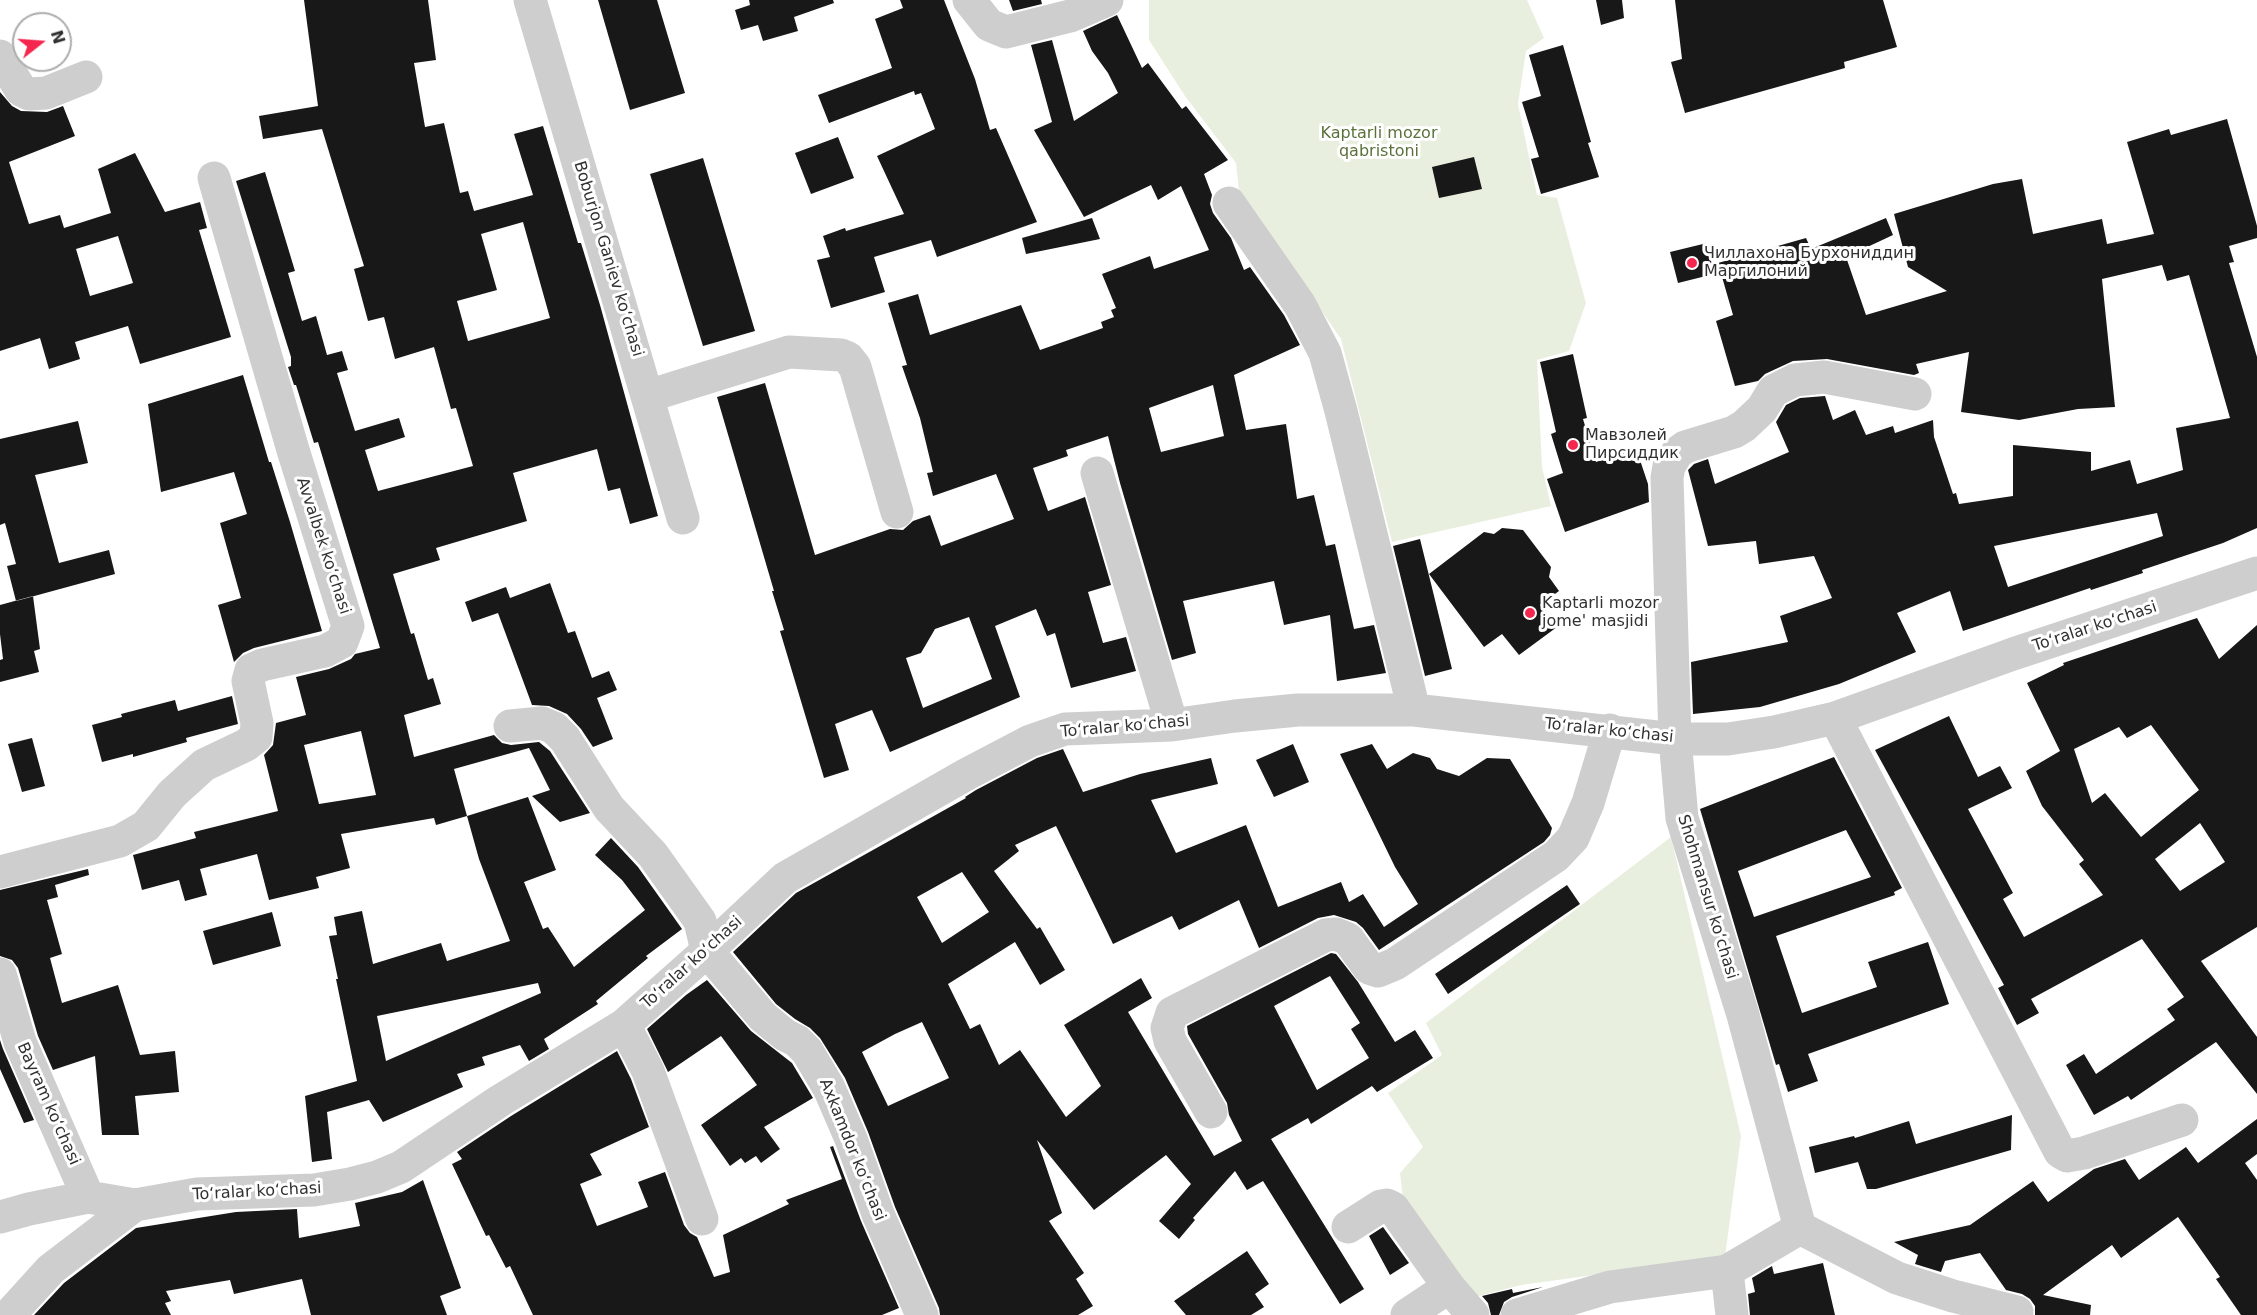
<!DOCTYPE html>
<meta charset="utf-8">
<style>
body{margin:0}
#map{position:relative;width:2257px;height:1315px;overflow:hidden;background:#fff;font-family:"DejaVu Sans",sans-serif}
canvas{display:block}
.north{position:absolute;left:12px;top:12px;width:60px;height:60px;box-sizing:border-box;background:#fff;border:2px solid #adadad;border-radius:50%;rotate:73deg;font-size:16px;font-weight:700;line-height:24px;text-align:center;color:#313131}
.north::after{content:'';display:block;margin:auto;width:21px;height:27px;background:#f5274e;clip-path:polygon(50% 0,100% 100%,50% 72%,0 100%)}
</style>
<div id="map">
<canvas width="2257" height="1315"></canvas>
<div class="north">N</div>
</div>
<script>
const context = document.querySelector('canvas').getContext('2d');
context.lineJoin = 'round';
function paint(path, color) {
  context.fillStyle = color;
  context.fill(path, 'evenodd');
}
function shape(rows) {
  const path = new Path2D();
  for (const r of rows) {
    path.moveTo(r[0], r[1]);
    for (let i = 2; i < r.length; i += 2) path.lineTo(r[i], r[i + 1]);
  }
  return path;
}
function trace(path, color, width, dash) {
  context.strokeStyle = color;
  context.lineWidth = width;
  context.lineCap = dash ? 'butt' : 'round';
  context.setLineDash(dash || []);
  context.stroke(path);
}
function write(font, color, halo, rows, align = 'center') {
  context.font = font + ' "DejaVu Sans",sans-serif';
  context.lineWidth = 6;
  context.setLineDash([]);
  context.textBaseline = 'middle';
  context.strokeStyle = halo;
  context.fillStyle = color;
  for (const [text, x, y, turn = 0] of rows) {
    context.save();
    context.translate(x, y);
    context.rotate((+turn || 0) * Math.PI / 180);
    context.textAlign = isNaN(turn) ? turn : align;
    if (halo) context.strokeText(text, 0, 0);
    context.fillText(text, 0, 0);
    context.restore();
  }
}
const green = shape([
 [1149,0,1527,0,1544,38,1526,51,1518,104,1537,195,1557,198,1586,303,1569,351,1537,360,1542,467,1551,506,1392,542,1341,339,1239,191,1236,163,1185,96,1149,40],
 [1671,837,1741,1136,1725,1257,1521,1285,1475,1297,1404,1208,1400,1173,1423,1147,1388,1093,1442,1055,1426,1023]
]);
const building = shape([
 [304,0,428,0,436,60,414,63,425,127,444,123,460,193,468,191,474,211,533,195,514,134,543,126,578,243,581,243,600,305,658,516,630,524,620,488,608,491,597,449,513,473,527,521,436,548,440,560,393,574,411,634,414,633,428,680,433,678,441,704,404,715,414,757,494,735,502,743,511,745,539,742,550,751,590,813,560,822,532,796,550,790,529,748,454,769,467,816,436,825,434,818,341,834,350,868,316,877,319,888,269,900,257,854,200,869,207,895,185,901,179,880,142,890,133,855,196,838,194,832,278,811,264,755,273,745,276,723,306,715,296,677,329,669,351,659,355,654,380,648,318,442,314,443,296,385,294,385,288,367,291,366,291,357,236,181,265,172,295,271,288,273,302,321,316,316,327,355,342,351,348,370,337,373,355,431,399,418,405,437,365,450,378,491,473,466,456,408,451,409,434,347,395,359,384,317,368,321,354,269,364,266,322,129,263,139,259,116,318,106],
 [523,222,550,318,468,341,457,301,497,290,481,234],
 [361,731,376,795,319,804,304,745],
 [598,0,657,0,685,93,630,110],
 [749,0,833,0,834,3,794,17,798,31,763,41,758,25,741,30,735,10,750,5],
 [900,0,944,0,975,79,990,130,996,128,1037,222,937,257,931,240,874,257,885,292,831,308,817,260,830,257,823,236,845,228,846,231,904,214,877,156,935,129,921,93,915,95,914,91,829,123,818,95,892,68,875,19,903,8],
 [1009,0,1041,0,1042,4,1013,11],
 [1596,0,1622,0,1624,18,1601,25],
 [1675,0,1883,0,1897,47,1844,62,1845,68,1685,113,1671,62,1682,59],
 [1117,15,1142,68,1148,63,1182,109,1186,106,1228,160,1204,174,1212,195,1210,204,1213,213,1231,238,1244,270,1250,267,1284,315,1300,345,1234,375,1246,430,1286,424,1297,499,1314,495,1326,546,1335,544,1354,629,1374,625,1386,673,1337,681,1330,615,1284,625,1274,581,1183,601,1196,653,1172,660,1120,483,1108,436,1066,450,1068,456,1033,468,1048,511,1085,497,1111,585,1088,592,1103,643,1126,637,1136,671,1071,688,1055,633,1047,636,1036,609,995,626,1020,697,890,752,872,710,835,724,849,770,824,778,780,631,784,630,772,591,774,591,717,397,765,383,815,555,890,529,903,530,913,521,930,515,941,546,1014,519,996,474,933,496,927,473,933,472,920,418,902,366,907,365,888,303,918,294,930,335,1021,305,1040,350,1103,328,1101,322,1114,317,1111,310,1116,308,1102,274,1150,256,1154,269,1209,250,1181,186,1158,200,1151,185,1084,217,1034,130,1052,122,1031,45,1052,40,1074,121,1118,93,1108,73,1092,51,1083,31],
 [1213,385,1224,436,1161,452,1149,408],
 [969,617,992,679,923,708,906,658,921,653,935,629],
 [1563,45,1591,142,1588,143,1599,177,1541,194,1531,159,1539,157,1522,102,1541,96,1529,55],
 [0,92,12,106,21,111,47,112,63,106,75,136,9,162,29,224,60,215,64,228,111,213,98,169,135,153,165,212,200,202,207,228,199,230,231,337,140,364,128,326,75,342,80,359,49,369,40,338,0,351],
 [118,236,133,283,90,296,76,249],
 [2227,119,2257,226,2257,238,2229,246,2234,262,2229,263,2257,357,2257,528,2223,543,2142,570,2143,573,2091,590,2090,588,1963,631,1950,591,1897,613,1916,652,1839,684,1760,707,1693,714,1691,662,1788,642,1780,616,1832,598,1814,556,1759,564,1756,541,1708,546,1688,470,1694,464,1708,459,1715,484,1789,452,1776,422,1786,405,1800,398,1825,396,1833,420,1855,410,1866,435,1893,426,1895,433,1933,420,1934,437,1953,494,1956,493,1959,504,2013,496,2013,445,2091,452,2091,471,2130,460,2137,484,2183,470,2176,428,2230,418,2189,275,2167,281,2162,265,2102,279,2115,407,2078,409,2019,420,1961,412,1969,352,1916,364,1919,373,1914,375,1827,359,1793,361,1765,374,1758,381,1735,386,1716,321,1733,315,1718,263,1806,238,1811,249,1886,218,1893,235,1846,257,1866,315,1947,291,1908,267,1894,214,1993,184,2022,179,2033,234,2102,219,2107,244,2154,234,2127,142,2169,129,2171,135],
 [2157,513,2163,536,2008,587,1994,546],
 [838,137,854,178,811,194,795,153],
 [1474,157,1482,189,1439,198,1432,167],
 [703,158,755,331,703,346,650,174],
 [1092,218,1100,239,1026,254,1022,238],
 [1707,243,1714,274,1678,283,1670,252],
 [1573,354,1587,418,1583,419,1596,462,1636,448,1648,484,1649,502,1565,532,1547,479,1563,473,1551,434,1556,432,1540,362],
 [243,375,269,462,271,462,290,522,322,631,254,648,243,653,234,662,218,605,241,598,220,523,247,514,234,472,161,492,148,404],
 [78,421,88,463,35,475,59,563,109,550,115,574,16,601,7,566,16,564,5,523,0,525,0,439],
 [1502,528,1523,530,1551,567,1549,577,1559,591,1540,605,1557,627,1519,655,1502,634,1484,647,1429,574,1484,532,1494,534],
 [1420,539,1452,669,1425,676,1393,546],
 [550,583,568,633,575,631,592,678,609,671,617,690,597,698,613,739,593,747,581,729,567,714,549,706,532,705,498,613,472,622,465,602,506,587,510,598],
 [33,596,40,649,34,651,39,672,0,682,0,660,3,659,0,634,0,605],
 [2197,618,2219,659,2257,625,2257,927,2201,961,2257,1037,2257,1094,2216,1042,2131,1100,2128,1096,2094,1115,2066,1065,2084,1054,2096,1074,2175,1020,2167,1009,2184,997,2142,939,2031,999,2039,1013,2017,1025,1998,988,2004,985,1875,750,1949,716,1978,777,2000,766,2012,788,1968,809,2013,893,2003,899,2024,937,2103,895,2079,864,2084,860,2042,806,2026,771,2060,751,2027,683,2064,665,2063,663],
 [2151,725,2199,790,2141,837,2105,793,2092,803,2074,749,2119,727,2127,738],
 [2200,823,2225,862,2180,891,2155,859],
 [232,696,238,724,186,738,187,742,133,757,133,754,102,762,92,725,122,717,121,714,175,700,178,711],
 [32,738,45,786,22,792,8,744],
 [1293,744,1309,782,1274,797,1256,760],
 [1372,744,1387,769,1413,753,1430,758,1437,769,1459,776,1487,758,1510,759,1552,828,1550,835,1544,842,1379,950,1363,928,1356,922,1334,915,1318,918,1259,948,1239,900,1179,930,1172,916,1113,944,1056,826,1015,845,1019,851,994,871,1037,929,1040,927,1065,970,1040,985,1015,942,948,984,970,1029,980,1024,999,1065,1020,1050,1066,1117,1101,1086,1064,1025,1141,978,1152,998,1128,1012,1214,1156,1242,1141,1229,1115,1227,1103,1188,1034,1187,1026,1331,953,1336,954,1358,982,1395,1042,1415,1030,1433,1058,1377,1092,1372,1086,1311,1124,1308,1118,1271,1139,1364,1289,1340,1304,1263,1181,1247,1190,1235,1171,1193,1218,1195,1220,1179,1239,1159,1221,1191,1184,1166,1155,1094,1210,1037,1140,1062,1213,1049,1221,1084,1273,1076,1279,1093,1306,1078,1315,940,1315,939,1308,895,1207,868,1132,845,1078,820,1038,810,1028,795,1019,776,1004,733,952,796,893,966,798,965,797,976,790,1037,758,1063,749,1083,792,1140,774,1211,758,1218,784,1151,800,1176,853,1246,825,1278,907,1341,882,1349,902,1363,894,1384,927,1418,904,1395,867,1340,754],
 [962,872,989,912,942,943,917,897],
 [1330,976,1360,1023,1351,1029,1369,1058,1317,1090,1274,1006],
 [922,1022,949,1078,888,1106,862,1052,895,1034],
 [1834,757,1902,888,1894,892,1895,895,1776,936,1802,1013,1877,987,1868,962,1928,942,1949,1004,1808,1054,1818,1081,1788,1092,1779,1064,1776,1065,1700,809],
 [1846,830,1871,877,1754,917,1738,871],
 [528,797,556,870,524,882,543,929,548,927,574,967,645,910,622,880,595,855,611,838,638,867,682,929,646,956,648,958,596,1001,598,1004,544,1039,549,1049,529,1061,520,1045,482,1057,485,1065,457,1074,463,1087,383,1122,369,1100,327,1112,332,1159,312,1162,305,1096,357,1081,336,979,338,979,329,936,337,935,334,917,362,911,373,964,441,943,447,961,510,941,479,859,467,816],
 [538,983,541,993,386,1061,377,1016],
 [88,869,89,875,55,885,58,897,47,900,62,954,50,958,62,1003,118,985,140,1055,175,1051,179,1092,135,1096,139,1135,102,1135,95,1056,53,1070,38,1036,18,968,12,960,0,956,0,890],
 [1567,885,1580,904,1448,994,1435,974],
 [272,912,281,946,213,965,203,931],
 [707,980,751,1031,792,1063,813,1098,764,1127,780,1149,761,1163,756,1156,745,1163,741,1158,730,1166,701,1125,757,1085,721,1036,668,1072,647,1029,686,995],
 [0,1040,3,1049,34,1120,24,1123,0,1069],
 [617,1051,631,1079,649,1127,590,1154,602,1175,580,1184,597,1226,648,1207,638,1182,665,1172,684,1225,690,1233,697,1237,714,1277,730,1272,723,1235,789,1204,786,1200,842,1179,830,1147,833,1146,861,1221,899,1308,882,1315,533,1315,510,1266,506,1268,489,1235,486,1236,452,1164,462,1159,457,1152,511,1116],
 [2012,1115,2011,1150,1876,1189,1867,1189,1858,1162,1815,1173,1809,1147,1854,1136,1855,1138,1909,1121,1916,1144],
 [2257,1119,2257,1154,2245,1163,2257,1180,2257,1315,2241,1315,2216,1279,2220,1277,2178,1217,2121,1258,2112,1245,2043,1295,2091,1305,2090,1315,2035,1315,2035,1306,2030,1299,2022,1294,2006,1290,1980,1253,1945,1261,1941,1272,1915,1264,1918,1255,1894,1242,1970,1225,2033,1181,2048,1202,2094,1169,2125,1159,2139,1180,2186,1147,2198,1163],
 [423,1180,461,1288,440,1296,447,1315,311,1315,302,1279,234,1294,230,1280,166,1291,171,1301,165,1303,171,1315,34,1315,64,1283,136,1228,236,1212,297,1209,299,1238,360,1226,355,1203,402,1192],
 [1383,1227,1409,1263,1390,1275,1369,1236],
 [1247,1251,1269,1284,1255,1294,1264,1307,1251,1315,1186,1315,1174,1301],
 [1823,1263,1835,1315,1750,1315,1748,1294,1755,1292,1752,1278,1772,1266,1774,1274],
 [1543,1287,1512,1297,1504,1302,1499,1315,1491,1315,1488,1303,1482,1296,1512,1289,1513,1293]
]);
const minor = shape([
 [530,0,683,518],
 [969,0,989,25,1006,32,1070,16,1107,0],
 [0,56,21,90,29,94,46,93,86,77],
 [1229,203,1300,305,1325,353,1341,411,1414,710],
 [648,396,789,352,841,355,848,358,855,367,897,512],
 [1097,473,1172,725],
 [1835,718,2060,1152,2067,1156,2084,1153,2182,1120],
 [510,726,542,723,554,728,565,739,609,808,653,855,700,921,707,951,763,1017,785,1035,797,1041,807,1051,829,1088,851,1139,878,1214,922,1315],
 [0,872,120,841,146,826,172,794,204,765,246,745,256,737,257,723,248,681,251,670,262,665,325,651,342,642,348,626,293,450,214,178],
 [0,974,20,1042,88,1197],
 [624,1025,648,1071,702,1219],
 [1211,1112,1170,1041,1167,1028,1172,1013,1326,935,1336,934,1348,939,1369,968,1378,971,1395,964,1556,856,1573,838,1588,803,1610,730],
 [0,1217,29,1209,88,1197,135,1205,197,1194,314,1190,350,1184,377,1177,401,1167,501,1100,624,1025,707,951,785,878,967,774,1030,741,1065,729,1172,725,1235,716,1298,710,1414,710,1675,739,1728,739,1774,732,1835,718,2013,654,2257,573],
 [1348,1227,1381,1206,1387,1205,1393,1208,1449,1287],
 [1800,1228,1897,1278,1953,1296,2017,1312],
 [1727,1271,1732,1315],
 [9,1315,51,1269,135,1205],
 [1407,1315,1449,1287,1473,1315],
 [1517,1315,1610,1287,1727,1271,1800,1228,1743,1015,1682,818,1675,739,1667,478,1669,466,1677,453,1685,447,1734,432,1744,426,1762,409,1773,391,1795,380,1824,377,1915,394]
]);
const markers = [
 [1692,263,6,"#f5274e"],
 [1573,445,6,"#f5274e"],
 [1530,613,6,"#f5274e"]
];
const parkNames = [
 ["Kaptarli mozor",1379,134],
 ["qabristoni",1379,152]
];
const poiNames = [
 ["Чиллахона Бурхониддин",1704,254],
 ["Маргилоний",1704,272],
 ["Мавзолей",1585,436],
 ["Пирсиддик",1585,454],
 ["Kaptarli mozor",1542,604],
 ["jome' masjidi",1542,622]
];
const streetNames = [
 ["Boburjon Ganiev koʻchasi",608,259,73],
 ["Avvalbek koʻchasi",323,546,72],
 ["Toʻralar koʻchasi",2095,627,-18],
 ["Toʻralar koʻchasi",1125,727,-5],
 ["Toʻralar koʻchasi",1609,731,6],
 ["Shohmansur koʻchasi",1707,897,73],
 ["Toʻralar koʻchasi",692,963,-42],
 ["Bayram koʻchasi",48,1104,66],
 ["Axkamdor koʻchasi",852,1150,68],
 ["Toʻralar koʻchasi",257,1192,-3]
];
paint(green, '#e9efdf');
paint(building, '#181818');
trace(minor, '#cecece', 33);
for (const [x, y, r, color] of markers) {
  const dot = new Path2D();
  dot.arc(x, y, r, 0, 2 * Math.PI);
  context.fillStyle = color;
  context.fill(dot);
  trace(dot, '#fff', 2);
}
write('16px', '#5a723a', '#fff', parkNames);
write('16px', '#313131', '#fff', poiNames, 'left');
write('16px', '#313131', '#fff', streetNames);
</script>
